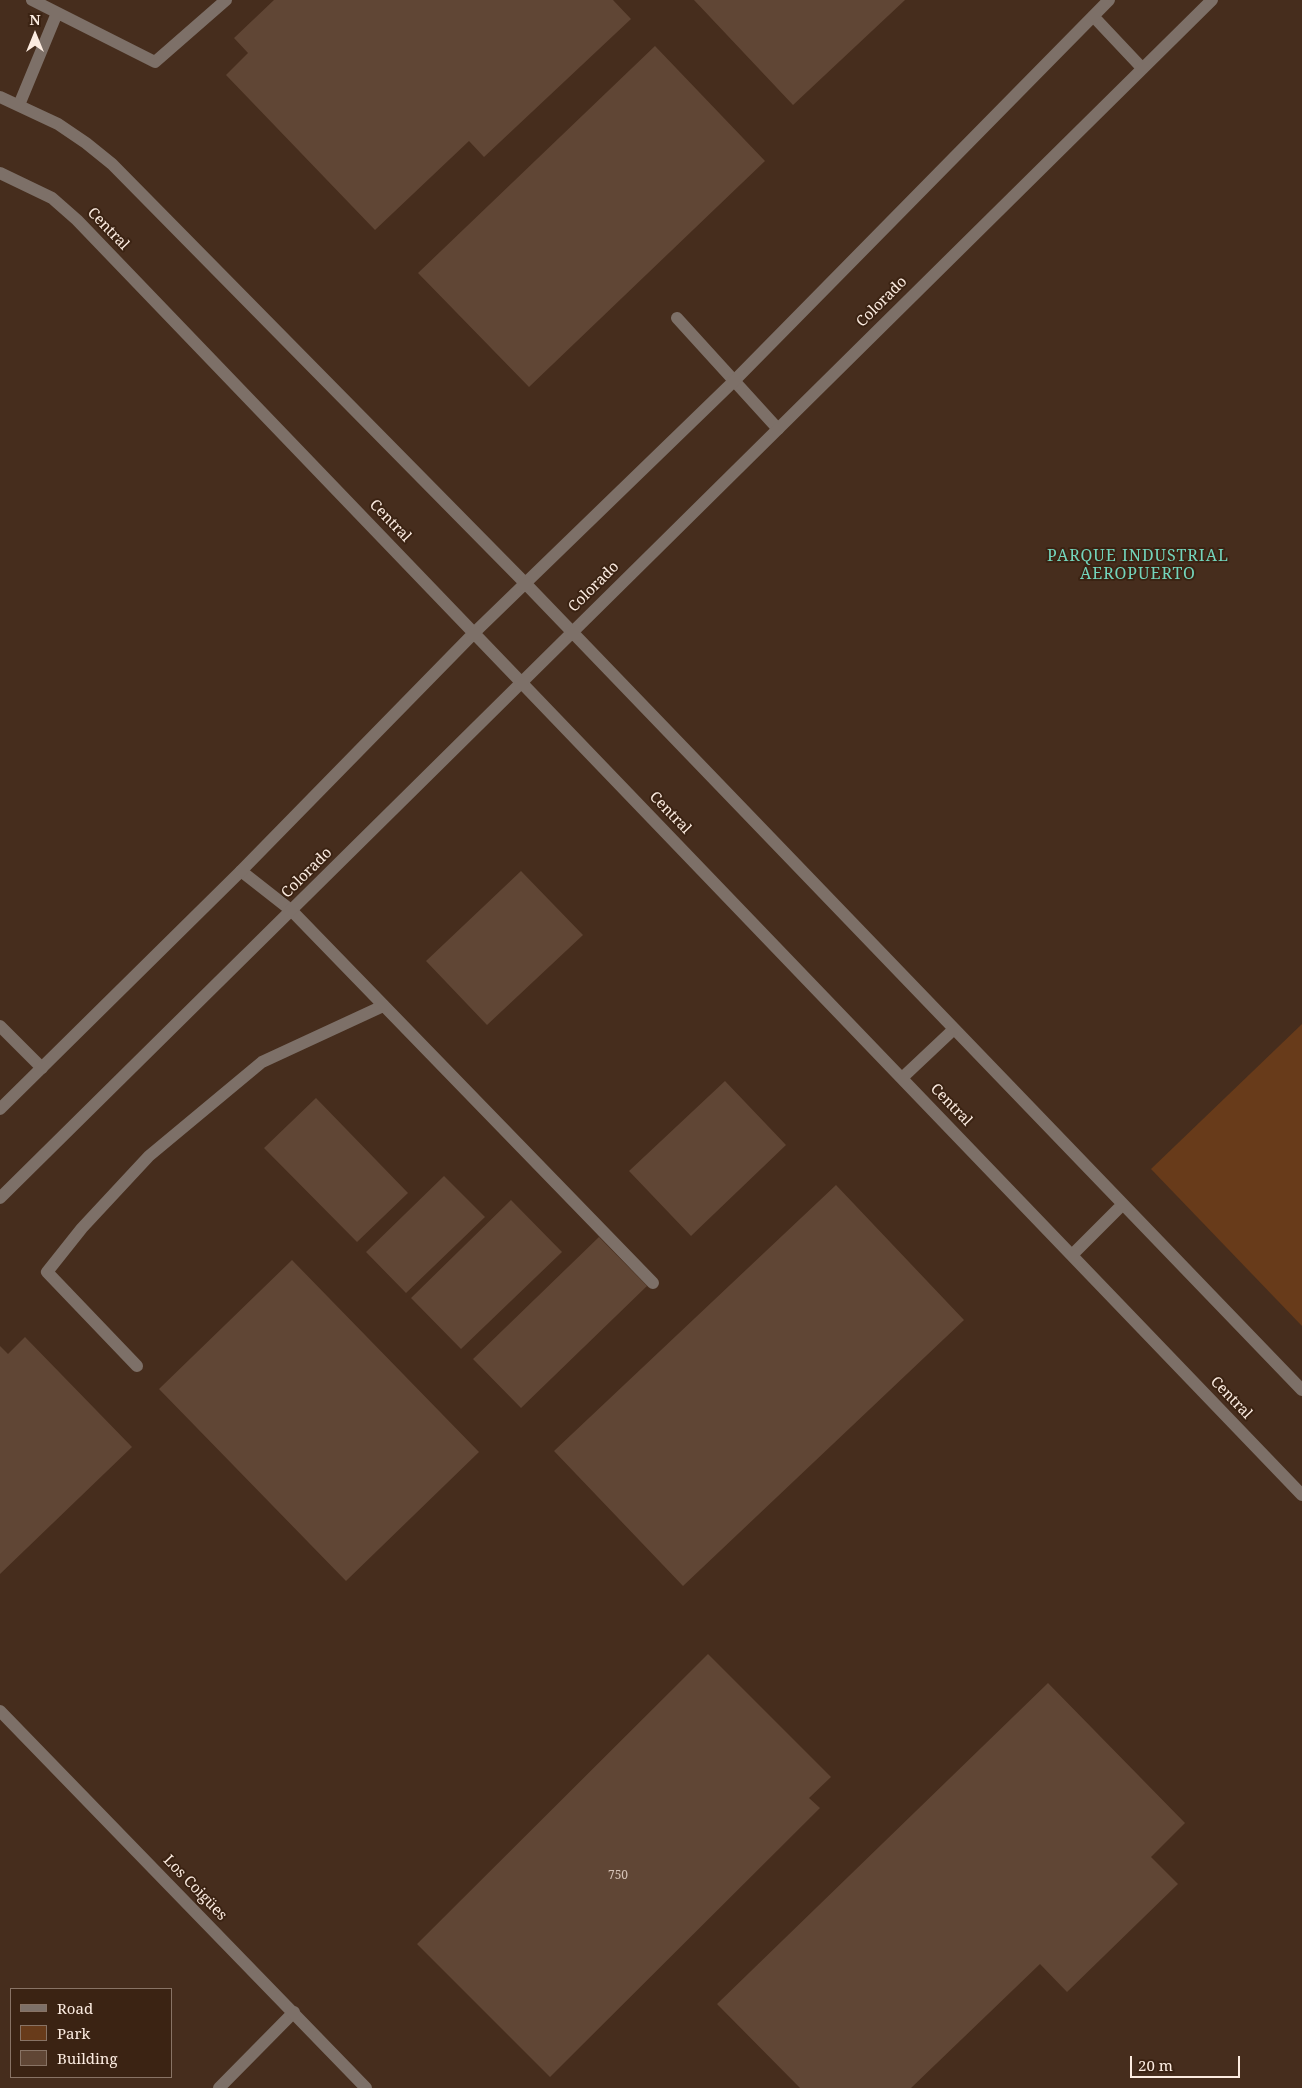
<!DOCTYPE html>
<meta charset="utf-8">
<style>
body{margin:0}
#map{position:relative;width:1302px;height:2088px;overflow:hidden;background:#462d1d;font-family:"Noto Serif",serif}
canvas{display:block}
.legend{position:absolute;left:10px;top:1988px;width:162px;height:90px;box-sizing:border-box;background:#3b2313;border:1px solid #887365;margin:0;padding:6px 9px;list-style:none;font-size:15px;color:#fcece1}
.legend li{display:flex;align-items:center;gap:10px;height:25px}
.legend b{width:25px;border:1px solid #887365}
.north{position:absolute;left:10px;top:10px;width:50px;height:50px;-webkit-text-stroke:4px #3b2313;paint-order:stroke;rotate:0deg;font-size:14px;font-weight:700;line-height:20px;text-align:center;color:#fcece1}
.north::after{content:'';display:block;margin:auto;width:18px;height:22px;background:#fcece1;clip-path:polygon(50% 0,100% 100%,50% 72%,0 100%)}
.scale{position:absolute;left:1130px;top:2056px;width:110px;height:22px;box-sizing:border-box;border:2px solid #fcece1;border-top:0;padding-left:6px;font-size:15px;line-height:18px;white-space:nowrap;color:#fcece1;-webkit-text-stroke:4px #3b2313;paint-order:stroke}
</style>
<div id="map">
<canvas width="1302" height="2088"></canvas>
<ul class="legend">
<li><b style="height:6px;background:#7d7068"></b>Road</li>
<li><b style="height:14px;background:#683b1a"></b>Park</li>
<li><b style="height:14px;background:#604635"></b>Building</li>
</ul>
<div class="north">N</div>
<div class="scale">20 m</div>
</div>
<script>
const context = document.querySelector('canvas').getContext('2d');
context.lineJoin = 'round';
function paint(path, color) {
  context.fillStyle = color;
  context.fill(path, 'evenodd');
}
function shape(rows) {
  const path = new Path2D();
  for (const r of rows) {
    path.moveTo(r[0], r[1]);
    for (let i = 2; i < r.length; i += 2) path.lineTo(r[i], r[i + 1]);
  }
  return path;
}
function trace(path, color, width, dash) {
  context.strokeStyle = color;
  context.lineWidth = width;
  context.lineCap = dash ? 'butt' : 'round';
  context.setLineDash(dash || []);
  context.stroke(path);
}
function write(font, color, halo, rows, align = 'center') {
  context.font = font + ' "Noto Serif",serif';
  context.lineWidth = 4;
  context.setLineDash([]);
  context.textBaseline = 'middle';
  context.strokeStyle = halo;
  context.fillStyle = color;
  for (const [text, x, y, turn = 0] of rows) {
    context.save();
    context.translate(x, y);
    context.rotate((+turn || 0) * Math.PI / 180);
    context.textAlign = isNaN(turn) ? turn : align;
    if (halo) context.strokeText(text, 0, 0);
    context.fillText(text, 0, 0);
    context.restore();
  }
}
const green = shape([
 [1302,1024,1302,1326,1151,1169]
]);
const building = shape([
 [274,0,613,0,631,19,484,157,469,141,375,230,226,75,248,53,234,38],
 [694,0,905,0,793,105],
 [655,46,765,161,529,387,418,273],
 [521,871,583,935,487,1025,426,961],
 [725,1081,786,1145,691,1236,629,1171],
 [316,1098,408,1193,357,1242,264,1148],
 [444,1176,485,1217,406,1293,366,1252],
 [836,1185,964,1320,683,1586,554,1451],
 [511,1200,562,1252,461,1349,411,1298],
 [599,1237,647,1286,521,1408,473,1359],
 [292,1260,479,1452,346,1581,159,1389],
 [25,1337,132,1447,0,1574,0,1346,8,1354],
 [708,1654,831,1777,809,1798,820,1808,550,2077,417,1944],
 [1048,1683,1185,1823,1151,1857,1178,1884,1067,1992,1040,1964,911,2088,800,2088,717,2004]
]);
const lane = shape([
 [32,0,155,62,226,0],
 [19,105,57,13],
 [677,318,778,429],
 [241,871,292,911,653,1283],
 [0,1026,42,1068],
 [137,1366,47,1272,82,1228,149,1156,262,1062,383,1006],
 [219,2088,294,2012]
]);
const street = shape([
 [1093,16,1142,68],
 [0,97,58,124,86,143,112,164,525,583,1302,1390],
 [0,173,52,198,77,220,1302,1495],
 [902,1078,954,1029],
 [0,1109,241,871,475,632,734,381,1109,0],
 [0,1198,1212,0],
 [1072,1255,1123,1204],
 [0,1711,366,2088]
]);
const numberNames = [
 ["750",618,1876]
];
const streetNames = [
 ["Central",108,229,46],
 ["Colorado",882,302,-45],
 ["Central",390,521,46],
 ["Colorado",594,587,-45],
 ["Central",670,813,46],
 ["Colorado",307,873,-45],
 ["Central",951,1105,46],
 ["Central",1231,1398,46],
 ["Los Coigües",195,1888,46]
];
const neighbourhoodNames = [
 ["PARQUE INDUSTRIAL",1138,556],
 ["AEROPUERTO",1138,574]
];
paint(green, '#683b1a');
paint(building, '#604635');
trace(lane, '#7d7068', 12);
trace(street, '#7d7068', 12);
write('12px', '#d5c2b6', null, numberNames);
write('15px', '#fcece1', '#3b2313', streetNames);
context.letterSpacing = '1px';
write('16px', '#73d5bc', '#3b2313', neighbourhoodNames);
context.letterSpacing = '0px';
</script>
